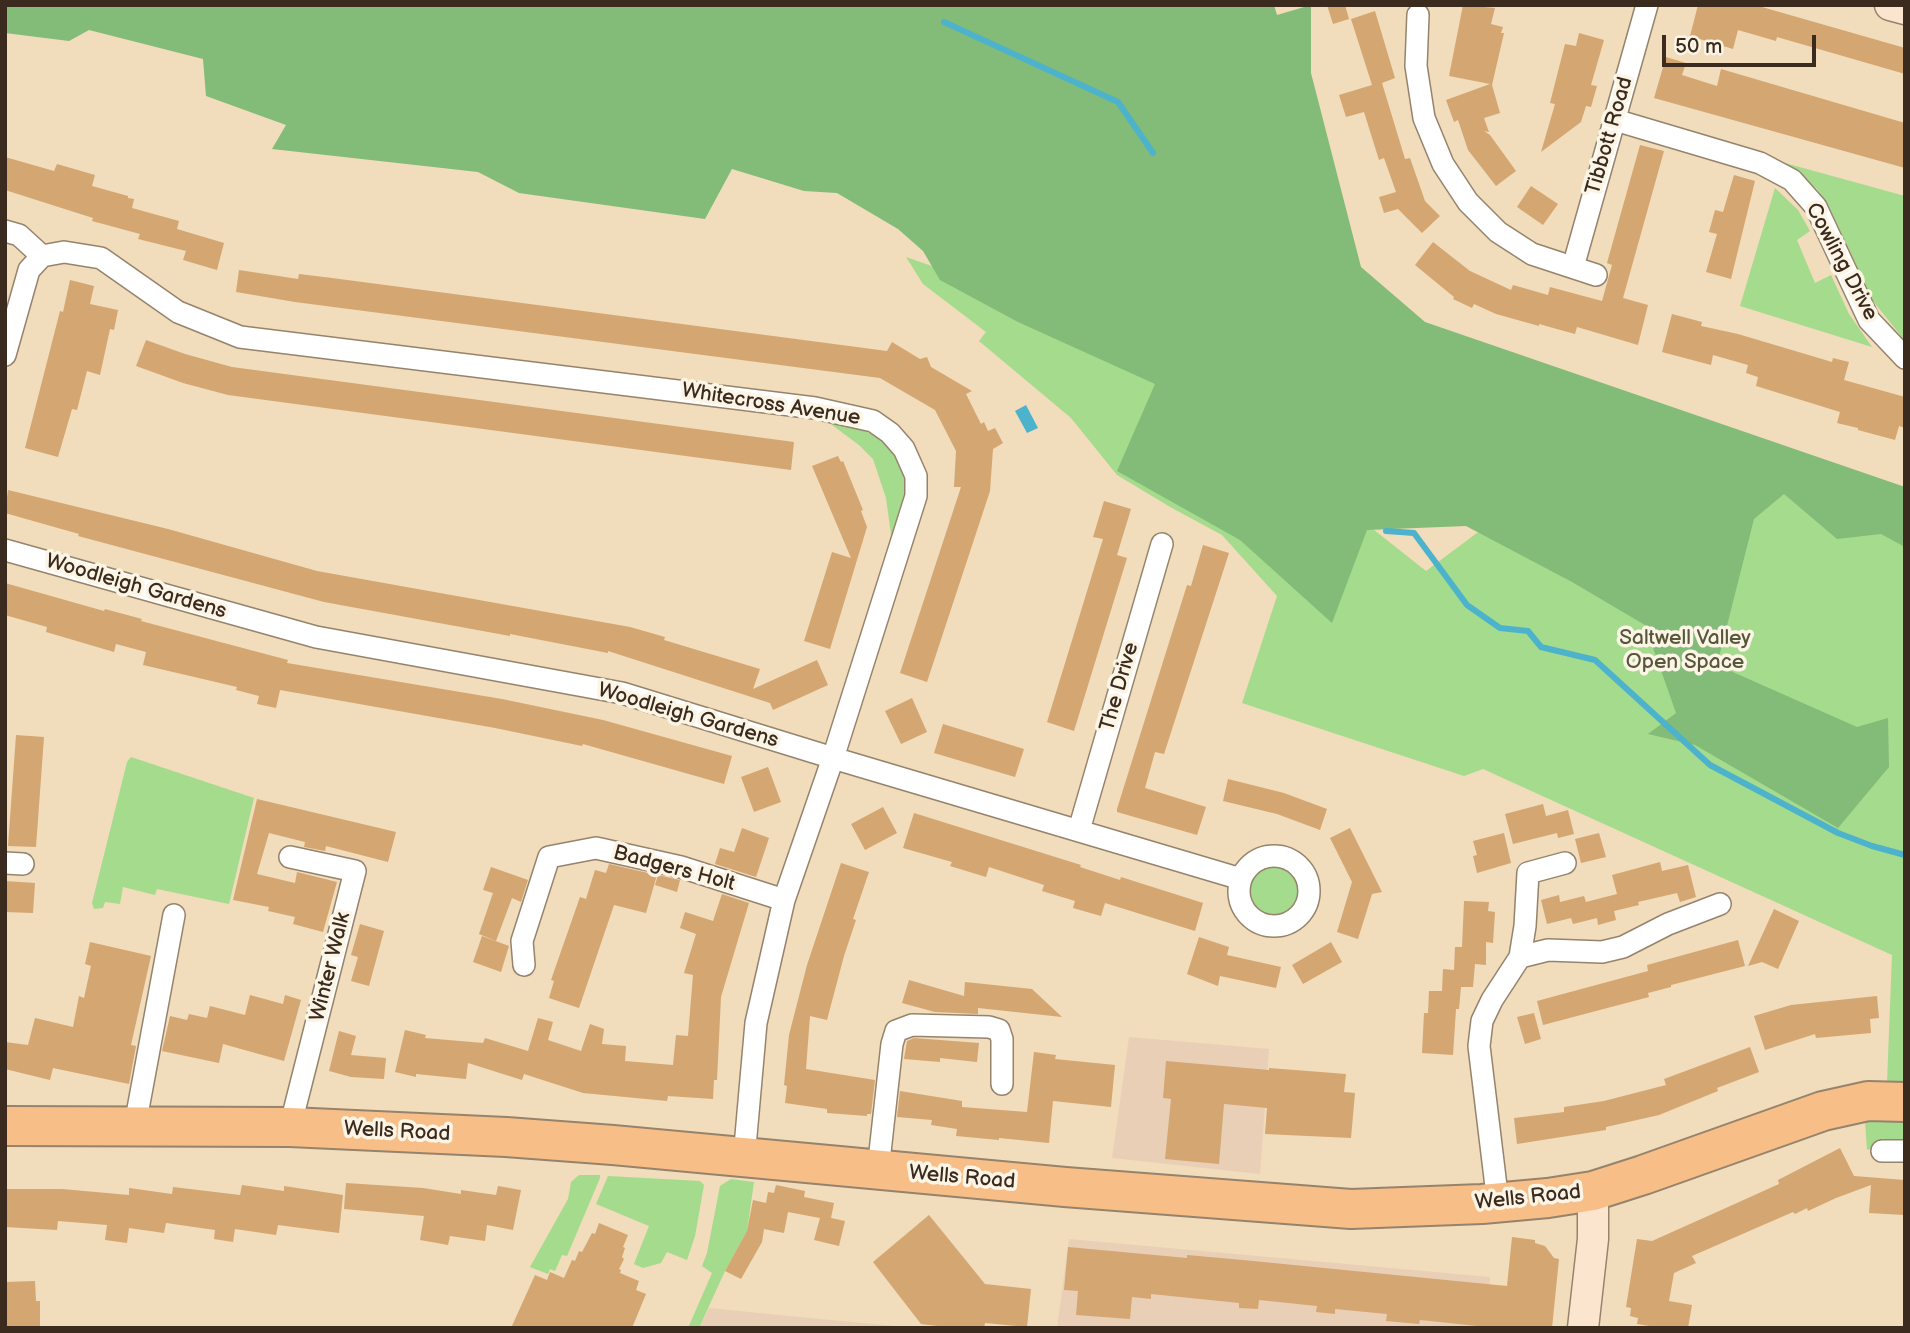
<!DOCTYPE html>
<style>
body{margin:0}
#map{position:relative;width:1910px;height:1333px;overflow:hidden;background:#f1dcbb;font-family:"Balsamiq Sans",sans-serif}
canvas{display:block}
.frame{position:absolute;inset:0;border:7px solid #3b2a1e;pointer-events:none}
.scale{position:absolute;left:1662px;top:35px;width:154px;height:32px;box-sizing:border-box;border:4px solid #3b2a1e;border-top:0;padding-left:9px;font-size:21px;line-height:24px;white-space:nowrap;color:#3b2a1e;-webkit-text-stroke:5px #fcf5e5;paint-order:stroke}
</style>
<div id="map">
<canvas width="1910" height="1333"></canvas>
<div class="frame"></div>
<div class="scale">50 m</div>
</div>
<script>
const context = document.querySelector('canvas').getContext('2d');
context.lineJoin = 'round';
function paint(path, color) {
  context.fillStyle = color;
  context.fill(path, 'evenodd');
}
function shape(rows) {
  const path = new Path2D();
  for (const r of rows) {
    if (r.length === 3) {
      path.moveTo(r[0] + r[2], r[1]);
      path.arc(r[0], r[1], r[2], 0, 2 * Math.PI);
      continue;
    }
    path.moveTo(r[0], r[1]);
    for (let i = 2; i < r.length; i += 2) path.lineTo(r[i], r[i + 1]);
  }
  return path;
}
function trace(path, color, width, dash) {
  context.strokeStyle = color;
  context.lineWidth = width;
  context.lineCap = dash ? 'butt' : 'round';
  context.setLineDash(dash || []);
  context.stroke(path);
}
function write(font, color, halo, rows, align = 'center') {
  context.font = font + ' "Balsamiq Sans",sans-serif';
  context.lineWidth = 7;
  context.setLineDash([]);
  context.textBaseline = 'middle';
  context.strokeStyle = halo;
  context.fillStyle = color;
  for (const [text, x, y, turn = 0] of rows) {
    context.save();
    context.translate(x, y);
    context.rotate((+turn || 0) * Math.PI / 180);
    context.textAlign = isNaN(turn) ? turn : align;
    if (halo) context.strokeText(text, 0, 0);
    context.fillText(text, 0, 0);
    context.restore();
  }
}
const built = shape([
 [1129,1037,1269,1049,1260,1174,1112,1158],
 [1069,1239,1490,1277,1485,1328,1057,1328],
 [709,1308,810,1318,917,1328,699,1328]
]);
const green = shape([
 [1785,163,1905,196,1905,341,1873,301,1831,211,1817,189],
 [1775,188,1798,210,1810,231,1797,240,1815,283,1831,275,1849,314,1872,347,1740,306],
 [906,257,972,280,1048,310,1297,469,1426,571,1501,515,1686,449,1905,530,1905,1085,1887,1083,1892,955,1483,769,1464,776,1242,703,1277,596,1222,535,1172,508,1117,475,1071,418,979,341,986,332,923,284],
 [828,422,853,427,872,434,889,444,899,458,907,486,892,542,886,498,873,459,859,445],
 [131,757,254,798,229,904,157,889,155,895,123,887,120,904,105,902,103,908,94,909,92,903,127,762],
 [1273,890,26],
 [1865,1121,1905,1121,1905,1143,1876,1146,1867,1150],
 [579,1175,600,1175,600,1178,567,1256,562,1255,555,1271,550,1269,548,1274,530,1267,568,1199,571,1182],
 [608,1176,700,1181,704,1185,695,1236,687,1260,667,1252,661,1263,643,1268,634,1264,649,1226,596,1204],
 [731,1179,754,1182,747,1231,725,1271,699,1328,688,1328,712,1273,702,1266,707,1253,720,1186]
]);
const forest = shape([
 [5,5,1274,5,1277,15,1311,5,1311,73,1361,267,1425,322,1905,487,1905,547,1881,534,1837,539,1784,494,1754,519,1717,665,1857,727,1888,718,1889,767,1838,828,1695,745,1648,734,1676,713,1645,625,1572,582,1466,526,1367,530,1332,623,1240,540,1117,471,1155,384,1018,322,940,280,923,251,898,229,837,193,804,191,732,169,705,219,519,193,478,172,272,149,286,125,206,96,203,59,89,30,69,41,5,33]
]);
const water = shape([
 [1026,405,1038,428,1027,433,1015,411]
]);
const stream = shape([
 [944,22,1118,102,1153,153],
 [1386,531,1414,533,1467,605,1500,628,1528,631,1541,647,1595,660,1710,765,1838,833,1872,846,1905,855]
]);
const building = shape([
 [1327,5,1345,5,1349,19,1333,24],
 [1463,5,1495,8,1491,24,1503,27,1501,33,1504,33,1492,85,1500,113,1484,118,1489,132,1484,131,1490,135,1516,171,1496,186,1468,150,1458,120,1454,122,1446,100,1490,84,1449,76],
 [1698,5,1755,5,1905,48,1905,74,1777,37,1776,41,1738,30,1733,49,1690,36],
 [1375,11,1395,78,1382,83,1405,159,1410,158,1425,201,1440,216,1422,233,1398,209,1384,213,1379,197,1396,192,1384,158,1379,160,1364,112,1346,117,1339,95,1372,85,1351,19],
 [1579,33,1604,40,1591,85,1597,86,1591,107,1586,106,1581,122,1541,152,1555,104,1550,103,1565,44,1576,46],
 [1666,57,1686,63,1682,75,1717,86,1721,69,1905,123,1905,168,1654,98],
 [1640,145,1664,151,1623,298,1648,305,1638,345,1577,327,1575,334,1539,324,1539,326,1496,314,1474,304,1472,308,1453,299,1454,297,1415,265,1433,242,1470,271,1511,290,1513,285,1548,295,1550,287,1602,301,1612,265,1607,263],
 [5,157,54,171,57,164,95,175,92,186,128,196,128,198,134,199,132,208,179,221,177,229,224,243,217,270,183,260,186,251,138,239,140,234,92,221,93,218,5,190],
 [1734,175,1755,181,1731,279,1706,272,1717,234,1709,232,1715,210,1723,212],
 [1531,186,1558,204,1543,225,1517,207],
 [239,270,298,279,299,274,332,278,887,351,892,342,920,359,927,357,931,367,972,391,966,394,981,424,984,422,988,431,995,428,1003,443,993,449,990,491,927,682,900,673,961,487,954,487,956,451,935,410,880,378,295,302,236,292],
 [70,280,94,286,90,304,118,310,114,330,110,329,100,375,87,371,77,410,72,409,58,457,25,448,60,311,63,312],
 [1672,314,1702,322,1701,326,1738,334,1832,362,1833,358,1849,362,1844,380,1905,397,1905,428,1899,426,1895,440,1858,430,1858,428,1837,423,1840,412,1756,386,1758,377,1746,373,1748,365,1713,355,1711,365,1662,352],
 [146,340,185,354,232,367,794,442,791,470,228,395,183,383,136,366],
 [838,456,841,462,843,461,863,510,861,511,867,527,830,649,804,641,832,552,851,558,812,466],
 [8,490,168,529,317,571,630,627,665,637,664,640,760,669,753,689,817,660,828,685,773,710,770,703,608,651,608,653,510,634,510,636,324,602,78,536,79,534,5,513],
 [1104,501,1131,509,1117,555,1127,558,1074,731,1047,722,1103,539,1093,537],
 [1203,545,1229,553,1164,754,1155,752,1145,788,1206,807,1197,835,1117,812,1117,809,1187,585,1191,586],
 [5,583,104,611,105,609,142,619,141,621,288,660,287,663,502,699,603,720,732,756,724,784,583,744,582,746,495,728,280,690,276,708,257,704,259,696,236,690,237,687,143,665,146,652,116,644,114,652,46,632,47,627,5,615],
 [912,698,927,732,901,744,885,711],
 [943,724,1024,749,1015,777,934,753],
 [16,735,44,737,36,847,8,846],
 [768,767,781,802,754,812,741,777],
 [1228,779,1284,793,1327,809,1320,830,1277,814,1223,801],
 [257,799,396,832,388,862,326,846,325,851,304,847,305,842,269,833,257,874,295,883,297,872,337,882,323,932,293,924,295,917,268,911,269,907,233,900],
 [1543,804,1546,816,1568,810,1574,834,1558,838,1557,833,1513,844,1505,814],
 [883,807,897,833,865,850,851,824],
 [914,813,1081,865,1080,867,1120,880,1121,877,1203,903,1195,931,1105,903,1101,916,1073,908,1075,901,1042,891,1044,885,989,867,986,877,950,866,952,862,903,848],
 [742,828,769,838,756,877,715,864,720,848,734,852],
 [1350,828,1382,892,1372,894,1358,939,1337,932,1352,882,1330,838],
 [1504,833,1511,863,1477,873,1473,856,1477,855,1473,841],
 [1599,833,1606,857,1581,863,1575,839],
 [1660,862,1662,871,1688,865,1696,897,1680,902,1677,893,1638,902,1639,905,1614,911,1616,920,1598,925,1597,918,1573,924,1571,918,1547,924,1541,900,1559,895,1560,902,1584,896,1586,902,1617,894,1612,875],
 [841,863,869,872,853,919,856,920,844,956,827,1020,810,1016,806,1069,875,1080,871,1114,867,1114,867,1116,827,1113,827,1109,785,1103,787,1086,784,1085,789,1035,807,965],
 [609,864,657,875,646,913,614,905,579,1008,549,998,554,981,551,980,580,897,586,899,595,870,606,873],
 [491,867,528,880,521,902,512,898,496,941,479,934,493,893,483,890],
 [658,875,680,880,677,892,655,885],
 [5,881,35,883,33,913,5,912],
 [722,894,749,903,721,997,717,1080,714,1080,713,1099,668,1096,667,1101,583,1093,524,1074,522,1080,468,1063,466,1079,416,1074,416,1077,395,1072,405,1030,426,1035,425,1038,483,1043,485,1038,528,1051,538,1018,553,1022,548,1040,581,1051,590,1024,604,1029,602,1044,626,1046,625,1061,673,1065,676,1035,688,1036,693,975,684,973,696,934,680,928,685,912,713,921],
 [1464,901,1489,902,1488,911,1495,912,1493,943,1486,942,1486,965,1475,964,1473,987,1461,987,1459,1009,1456,1009,1453,1055,1422,1053,1424,1013,1428,1013,1429,991,1442,991,1443,969,1454,970,1455,947,1462,947],
 [1774,909,1799,921,1778,969,1762,962,1748,966],
 [360,924,384,931,369,986,351,981,358,957,351,955],
 [482,936,509,946,501,972,473,962],
 [1199,937,1229,947,1227,955,1281,967,1276,988,1220,976,1218,986,1187,974],
 [1738,940,1745,966,1671,985,1671,987,1648,993,1649,997,1543,1025,1537,1001,1648,971,1647,965],
 [90,942,151,956,131,1045,136,1046,129,1084,53,1068,50,1080,5,1069,5,1042,28,1045,35,1018,73,1027,79,996,84,998,91,966,85,964],
 [1331,942,1342,962,1303,984,1292,965],
 [909,980,964,996,965,982,1032,989,1062,1017,978,1008,978,1014,935,1012,902,1003],
 [250,995,283,1004,285,995,301,1000,284,1061,223,1044,219,1063,162,1051,170,1016,187,1020,189,1014,207,1018,210,1006,245,1015],
 [1877,996,1879,1018,1870,1019,1871,1033,1816,1038,1815,1034,1765,1050,1754,1016,1791,1005],
 [1534,1013,1541,1039,1525,1044,1517,1017],
 [339,1031,356,1036,351,1055,386,1058,384,1079,351,1077,329,1071],
 [914,1038,979,1043,977,1062,940,1058,940,1062,904,1059,907,1041],
 [1750,1047,1759,1072,1717,1088,1718,1091,1659,1115,1606,1127,1606,1130,1517,1144,1514,1118,1564,1112,1564,1107,1604,1101,1666,1085,1664,1079],
 [1034,1052,1056,1055,1055,1059,1115,1065,1111,1107,1053,1101,1049,1143,999,1138,999,1140,956,1136,957,1129,931,1125,932,1120,897,1117,900,1091,962,1101,962,1107,1027,1112],
 [1166,1061,1269,1070,1269,1068,1346,1074,1344,1092,1355,1093,1351,1138,1265,1134,1267,1108,1224,1104,1219,1164,1165,1159,1171,1099,1163,1098],
 [1840,1148,1854,1176,1905,1180,1904,1215,1869,1213,1871,1185,1836,1198,1808,1211,1807,1208,1795,1214,1793,1212,1692,1256,1696,1263,1674,1273,1669,1301,1692,1305,1688,1328,1662,1328,1637,1324,1638,1318,1630,1316,1631,1308,1626,1307,1637,1239,1652,1241,1728,1207,1779,1184,1778,1180],
 [346,1183,423,1188,461,1194,461,1190,496,1195,498,1186,521,1190,513,1230,487,1225,485,1241,450,1236,448,1245,420,1240,424,1216,344,1209],
 [242,1185,284,1191,284,1186,343,1195,339,1233,278,1225,276,1235,235,1229,233,1242,214,1239,215,1230,166,1223,164,1233,129,1228,127,1243,105,1240,107,1225,58,1221,57,1230,5,1227,5,1189,62,1189,129,1195,129,1188,172,1194,173,1187,240,1195],
 [776,1185,805,1191,804,1197,834,1203,831,1218,845,1221,839,1246,814,1240,820,1218,788,1212,784,1233,764,1229,762,1242,741,1279,725,1271,747,1231,753,1200,766,1203,768,1192,774,1193],
 [929,1215,985,1284,1031,1289,1027,1327,985,1323,984,1328,954,1328,921,1324,873,1262],
 [599,1223,628,1235,623,1247,625,1248,622,1257,624,1259,619,1269,621,1270,620,1273,639,1281,636,1290,646,1294,632,1328,511,1328,535,1275,547,1280,550,1272,564,1278,572,1260,575,1261,579,1251,582,1252,592,1233,595,1234],
 [1512,1237,1535,1240,1535,1243,1545,1246,1554,1258,1559,1259,1552,1328,1497,1328,1420,1320,1419,1324,1386,1321,1387,1314,1335,1309,1335,1314,1316,1312,1317,1306,1259,1300,1258,1309,1239,1308,1239,1303,1151,1294,1151,1299,1132,1297,1130,1319,1076,1315,1078,1291,1064,1290,1068,1247,1187,1258,1187,1255,1243,1260,1507,1286],
 [35,1281,36,1301,40,1301,40,1328,5,1328,5,1282]
]);
const street = shape([
 [1418,15,1416,66,1424,118,1443,164,1468,202,1498,232,1532,254,1596,275],
 [1615,120,1760,163,1792,180,1816,207,1869,320,1905,358],
 [5,231,19,235,42,256],
 [42,256,64,252,101,258,178,312,240,337,815,408,873,421,890,433,904,449,916,476,916,496,833,758,784,900,756,1023,744,1158],
 [1573,267,1647,5],
 [5,355,29,270,42,256],
 [5,550,316,637,622,693,833,758,1241,879],
 [1079,830,1162,544],
 [1274,891,35],
 [290,857,355,871,290,1127],
 [5,863,23,864],
 [1520,957,1525,926,1528,873,1565,863],
 [524,965,522,941,549,857,596,848,681,867,784,900],
 [135,1125,174,915],
 [1882,1151,1905,1151],
 [878,1170,892,1044,896,1031,912,1025,989,1027,999,1030,1002,1039,1002,1084],
 [1498,1203,1479,1046,1482,1021,1492,1000,1520,957,1548,950,1602,952,1623,947,1668,924,1720,904]
]);
const secondary = shape([
 [1890,5,1905,9],
 [1583,1328,1593,1239,1593,1191]
]);
const highway = shape([
 [5,1126,290,1127,506,1137,613,1145,1065,1187,1351,1209,1482,1204,1548,1198,1593,1191,1643,1175,1823,1111,1868,1101,1905,1102]
]);
const streetNames = [
 ["Tibbott Road",1610,136,-74],
 ["Cowling Drive",1841,262,62],
 ["Whitecross Avenue",771,405,9],
 ["Woodleigh Gardens",136,587,16],
 ["The Drive",1120,687,-74],
 ["Woodleigh Gardens",688,716,16],
 ["Badgers Holt",674,869,15],
 ["Winter Walk",331,967,-76],
 ["Wells Road",397,1132,3],
 ["Wells Road",962,1178,5],
 ["Wells Road",1528,1198,-6]
];
const parkNames = [
 ["Saltwell Valley",1685,639],
 ["Open Space",1685,663]
];
paint(built, '#e9cfb6');
paint(green, '#a4db8d');
paint(forest, '#83bb78');
paint(water, '#4db2cc');
trace(stream, '#4db2cc', 6);
paint(building, '#d4a672');
trace(street, '#96836c', 24);
trace(secondary, '#96836c', 33);
trace(highway, '#96836c', 42);
trace(street, '#fff', 21);
trace(secondary, '#fce5cf', 30);
trace(highway, '#f7be88', 38);
write('21px', '#3b2a1e', '#fcf5e5', streetNames);
write('21px', '#55563a', '#fcf5e5', parkNames);
</script>
